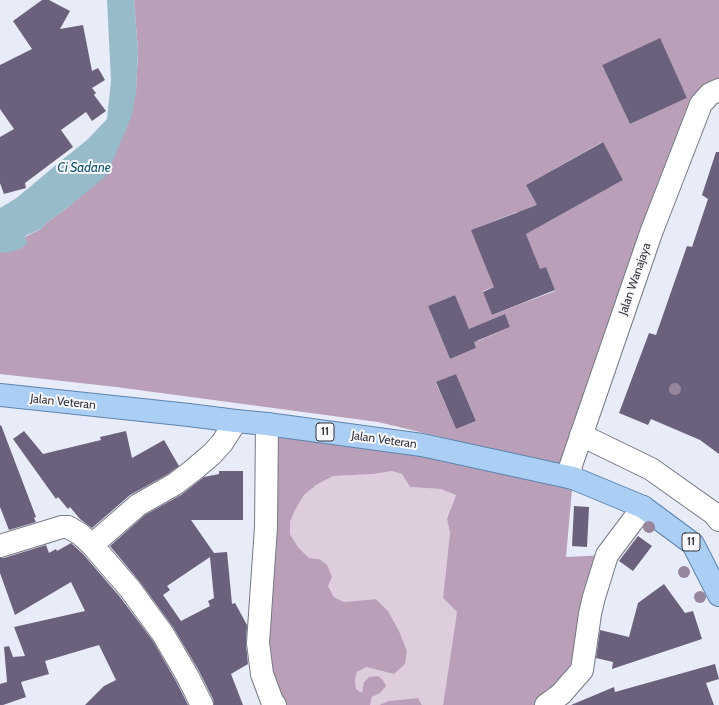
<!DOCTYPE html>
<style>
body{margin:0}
canvas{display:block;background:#e8ebf8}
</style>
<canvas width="719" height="705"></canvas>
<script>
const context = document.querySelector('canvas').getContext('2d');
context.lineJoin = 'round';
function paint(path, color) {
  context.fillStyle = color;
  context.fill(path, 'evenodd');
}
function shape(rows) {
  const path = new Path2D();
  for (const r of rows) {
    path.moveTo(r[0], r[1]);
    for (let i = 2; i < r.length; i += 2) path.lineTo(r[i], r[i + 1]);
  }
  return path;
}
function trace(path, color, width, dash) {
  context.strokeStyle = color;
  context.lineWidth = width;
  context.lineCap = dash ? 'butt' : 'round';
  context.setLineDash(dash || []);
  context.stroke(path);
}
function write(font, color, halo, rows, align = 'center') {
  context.font = font + ' Cabin,sans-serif';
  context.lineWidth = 4;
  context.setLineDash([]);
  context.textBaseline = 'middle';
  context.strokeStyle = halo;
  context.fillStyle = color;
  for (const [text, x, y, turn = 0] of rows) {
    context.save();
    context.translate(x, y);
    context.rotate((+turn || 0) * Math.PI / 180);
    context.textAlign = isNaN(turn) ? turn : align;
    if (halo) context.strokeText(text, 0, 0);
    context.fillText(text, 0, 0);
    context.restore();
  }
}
const green = shape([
 [392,471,402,474,410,487,441,489,456,494,447,519,450,533,443,598,457,612,443,705,422,705,417,698,389,701,379,705,370,705,372,697,380,693,369,677,364,682,362,693,356,689,355,680,357,672,366,667,394,674,407,651,399,631,388,611,376,599,344,602,334,597,328,586,319,559,309,558,298,547,290,534,290,522,295,510,304,495,316,485,333,476,373,474]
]);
const forest = shape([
 [134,0,719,0,719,90,710,94,570,468,378,422,116,387,0,374,0,253,25,237,41,229,46,223,72,204,136,92,138,51],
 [659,39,687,98,630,124,602,65],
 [602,142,623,180,547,222,526,185],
 [517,212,534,254,471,230],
 [546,267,555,291,492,315,483,291],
 [455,295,476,348,450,359,428,306],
 [505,315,510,327,478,341,472,328],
 [456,374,476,421,456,429,436,383],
 [267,424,573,478,566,557,607,555,582,670,536,703,535,705,443,705,457,612,443,598,450,533,447,519,456,495,441,489,410,487,402,474,392,471,373,474,333,476,316,485,304,495,295,510,290,522,290,534,298,547,309,558,319,559,327,565,332,577,328,586,334,597,344,602,376,599,388,611,399,631,407,651,405,664,394,674,366,667,357,672,355,680,356,689,362,693,364,682,369,677,378,676,383,680,386,686,380,693,372,697,370,705,275,705,262,674],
 [418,698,422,705,379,705,389,701]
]);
const water = shape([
 [107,0,134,0,138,51,136,92,132,115,114,158,105,177,72,204,46,223,41,229,25,236,27,243,22,248,10,252,0,253,0,208,15,199,31,186,57,164,87,140,107,119,111,81]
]);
const building = shape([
 [42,0,49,0,70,11,60,29,83,25,92,71,98,68,105,80,92,88,96,93,94,95,106,111,92,121,86,112,61,130,73,147,25,183,26,188,4,194,0,183,0,137,14,129,0,109,0,65,32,49,13,21],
 [660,38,687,98,630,124,602,65],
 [603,142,623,180,526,234,540,269,546,267,555,290,492,315,483,292,494,287,471,230,537,205,526,185],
 [716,152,719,152,719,454,700,440,651,419,648,425,619,413,649,333,656,335,687,246,692,247,708,199,702,195],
 [455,295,469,329,505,314,510,327,474,342,476,348,450,359,428,306],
 [456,374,476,421,456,429,436,382],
 [1,425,36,517,34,518,36,522,9,530,0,507,0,426],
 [24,431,43,454,101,440,100,437,126,431,132,458,164,440,179,466,168,474,130,495,92,528,80,519,70,507,68,509,58,497,56,499,13,439],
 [219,471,243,471,243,520,191,520,214,553,227,552,232,604,235,603,247,625,246,644,248,664,231,674,243,705,214,705,213,699,199,671,173,627,140,582,110,546,145,515,181,495,204,477,219,474],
 [210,557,214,598,208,601,210,606,181,621,163,595,170,590,167,586],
 [574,506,589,507,587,547,572,546],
 [638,536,652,546,633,571,619,561],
 [71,543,83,554,120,597,153,641,177,683,188,705,85,705,104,686,116,680,99,645,45,661,49,674,21,682,26,697,3,705,0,705,0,684,7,682,4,647,9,646,13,657,25,656,14,627,85,611,71,582,15,615,0,573,0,558,4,558,46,545,49,553,56,549,57,551],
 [664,584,685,613,693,611,702,639,612,669,613,662,596,658,600,630,629,637,638,603],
 [715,664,719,679,706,683,714,705,571,705,614,687,615,692]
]);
const minor = shape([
 [267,424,266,527,258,643,262,674,272,701,275,705],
 [581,435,651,469,713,513,719,520],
 [573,478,570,468,651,233,701,104,710,94,719,90],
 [92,545,138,505,175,484,192,471,212,454,222,443,236,421],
 [0,546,62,527,68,527,80,534,92,545,130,589,163,634,188,677,202,705],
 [546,705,561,694,582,670,590,614,594,597,607,555,643,507]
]);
const major = shape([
 [0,395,189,415,236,421,267,424,422,445,573,478,643,507,693,544,719,595]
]);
const trees = [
 [675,389],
 [649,527],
 [684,572],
 [700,597]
];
const shields = [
 [325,432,18],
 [691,542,18]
];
const shieldNames = [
 ["11",325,432],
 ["11",691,542]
];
const streetNames = [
 ["Jalan Wanajaya",635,279,-71],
 ["Jalan Veteran",63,402,6],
 ["Jalan Veteran",384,440,8]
];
const waterNames = [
 ["Ci Sadane",84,168]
];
paint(green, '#decddd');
paint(forest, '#b9a0b8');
paint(water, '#98bbca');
paint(building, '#6b617c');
trace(minor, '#767984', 24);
trace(major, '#5d84ae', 24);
trace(minor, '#fff', 22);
trace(major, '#abcef4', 22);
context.fillStyle = '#98869f';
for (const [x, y] of trees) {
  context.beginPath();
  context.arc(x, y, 6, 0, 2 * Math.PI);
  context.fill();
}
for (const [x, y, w] of shields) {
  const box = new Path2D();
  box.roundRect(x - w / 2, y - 9, w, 18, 3);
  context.fillStyle = '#f8f9fe';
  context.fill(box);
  trace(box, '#34363a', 1);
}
write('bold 11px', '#34363a', null, shieldNames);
write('12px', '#34363a', '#f8f9fe', streetNames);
write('italic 13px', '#12566c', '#f8f9fe', waterNames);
</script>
